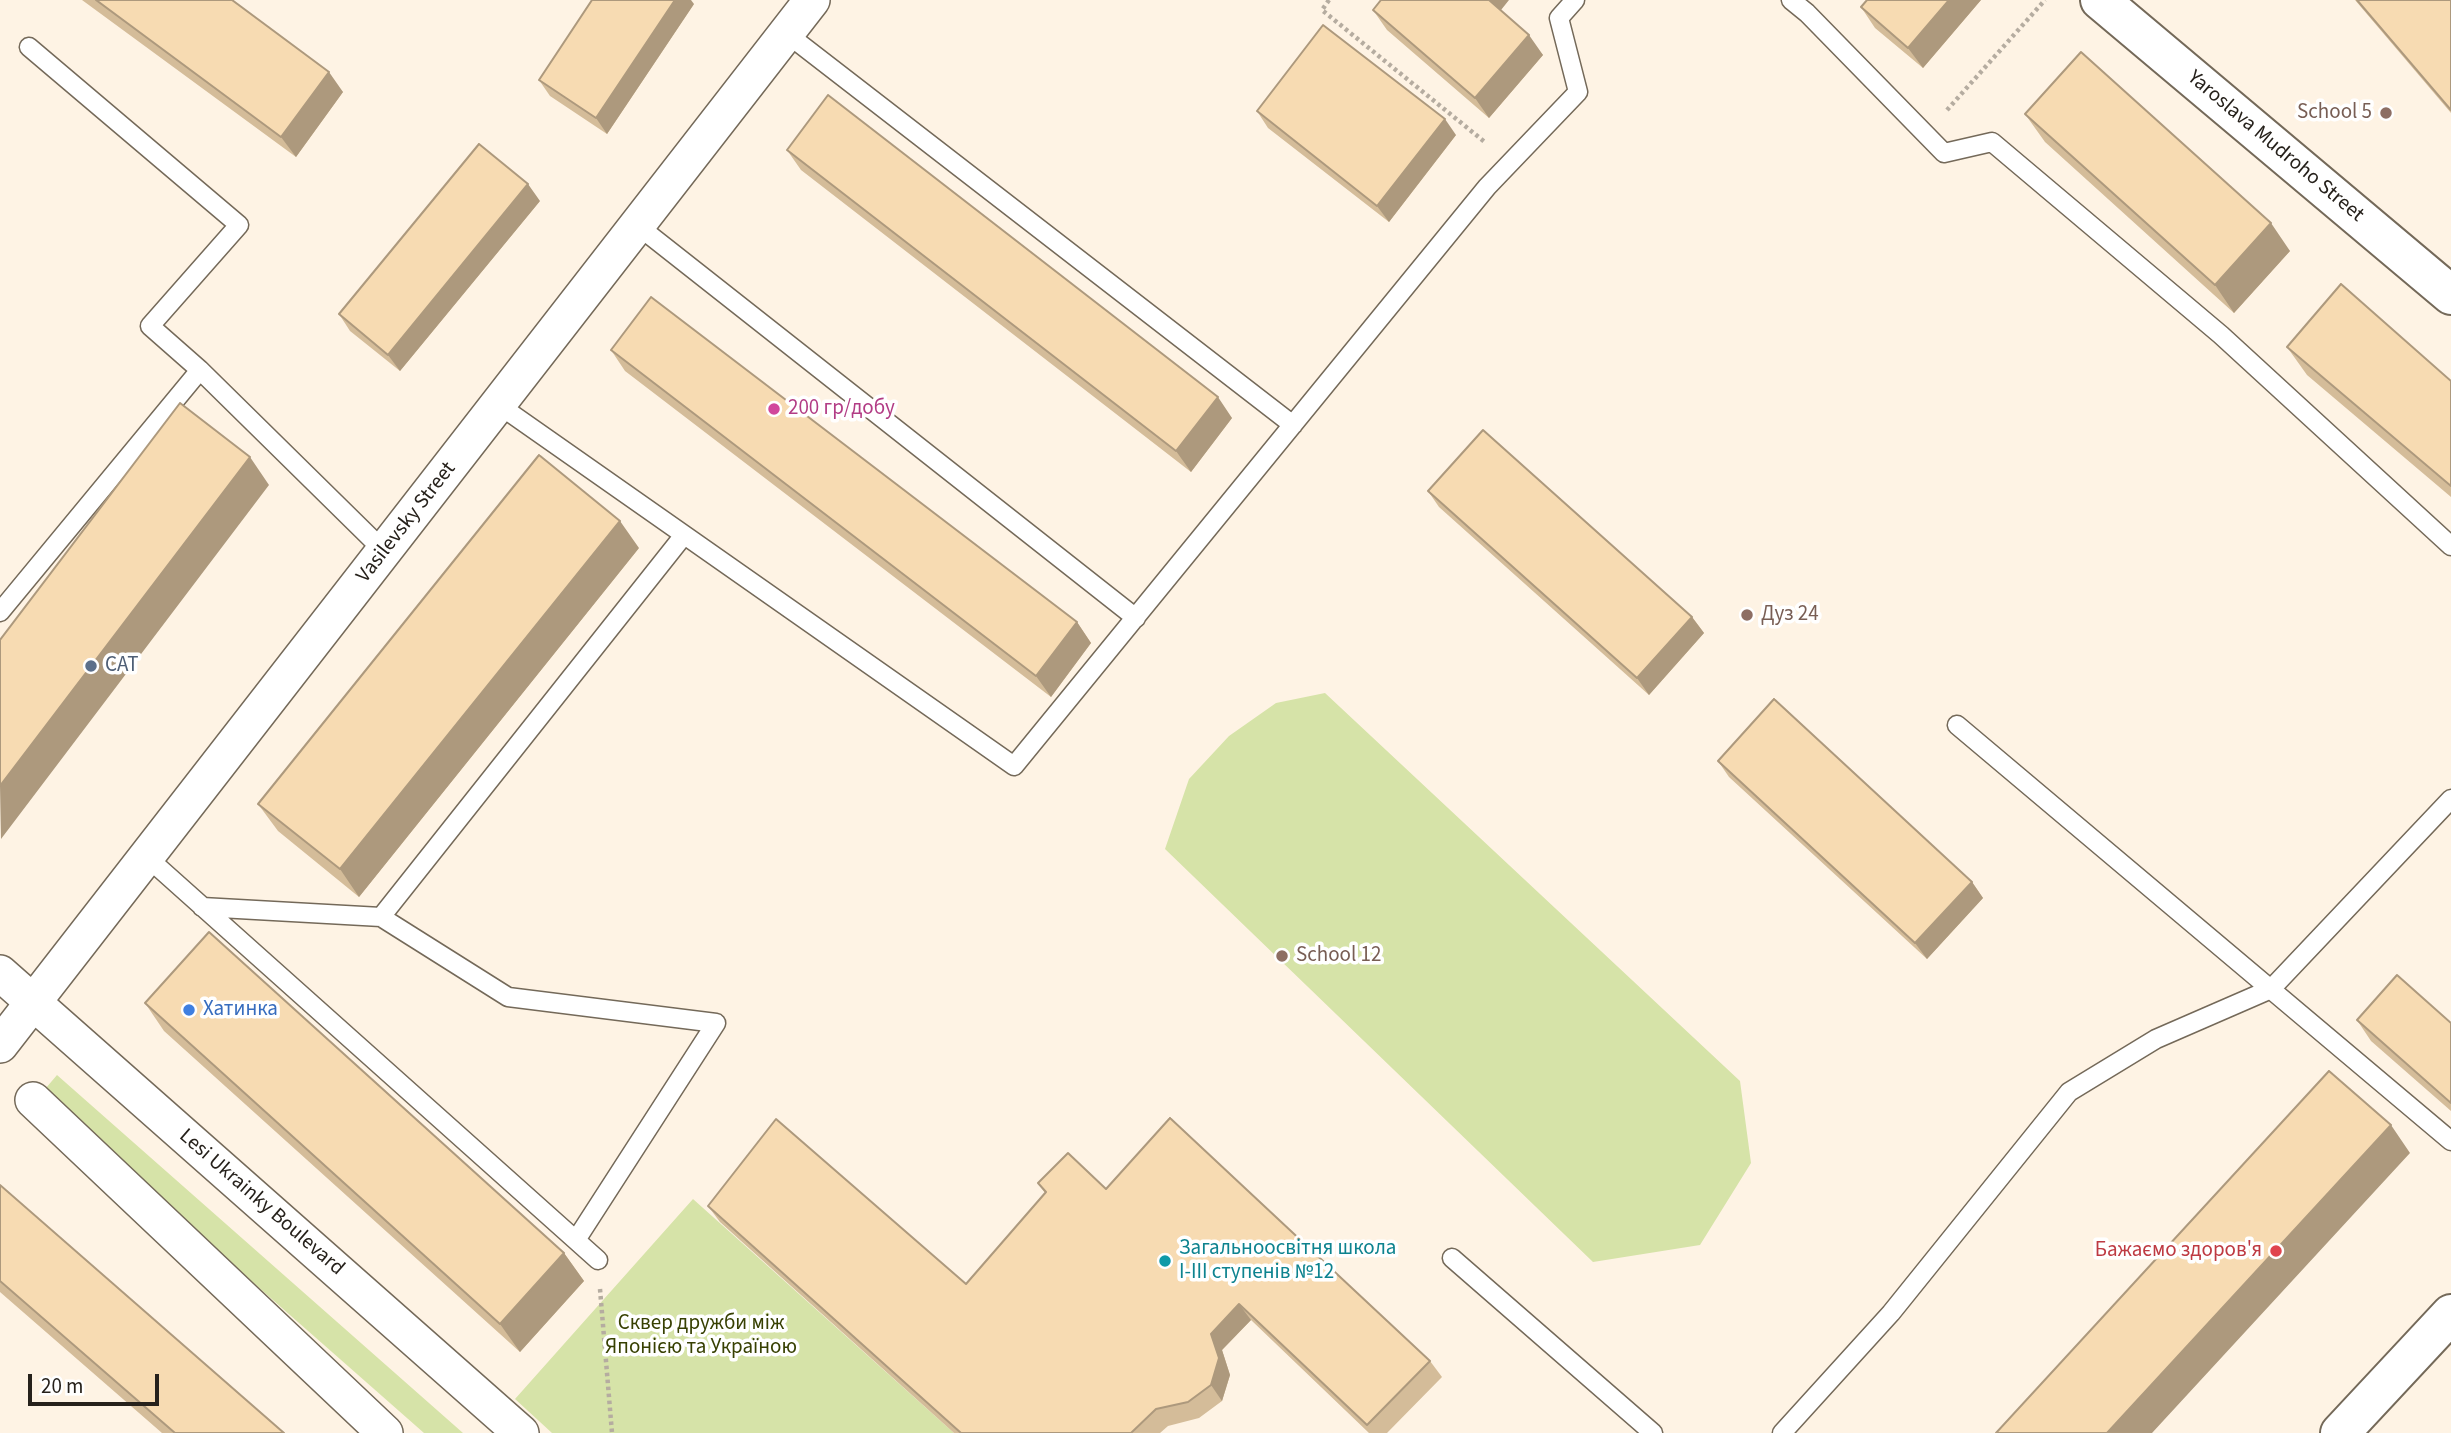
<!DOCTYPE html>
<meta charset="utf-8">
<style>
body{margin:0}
#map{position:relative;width:2451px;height:1433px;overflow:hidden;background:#fef3e4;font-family:"Source Sans 3",sans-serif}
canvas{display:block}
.scale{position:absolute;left:28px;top:1374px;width:131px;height:32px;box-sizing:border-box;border:4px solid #26211b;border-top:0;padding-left:9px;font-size:21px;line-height:24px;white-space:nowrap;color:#26211b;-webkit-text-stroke:5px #fff;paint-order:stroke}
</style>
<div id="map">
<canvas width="2451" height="1433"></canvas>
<div class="scale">20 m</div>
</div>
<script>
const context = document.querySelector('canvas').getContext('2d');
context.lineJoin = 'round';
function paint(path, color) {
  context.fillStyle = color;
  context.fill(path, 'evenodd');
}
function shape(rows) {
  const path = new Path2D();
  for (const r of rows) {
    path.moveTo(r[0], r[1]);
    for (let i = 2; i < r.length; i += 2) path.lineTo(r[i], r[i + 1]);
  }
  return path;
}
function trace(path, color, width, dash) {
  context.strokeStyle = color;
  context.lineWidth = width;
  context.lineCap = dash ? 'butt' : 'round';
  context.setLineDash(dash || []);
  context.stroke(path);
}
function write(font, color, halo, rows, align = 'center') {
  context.font = font + ' "Source Sans 3",sans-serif';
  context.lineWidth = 7;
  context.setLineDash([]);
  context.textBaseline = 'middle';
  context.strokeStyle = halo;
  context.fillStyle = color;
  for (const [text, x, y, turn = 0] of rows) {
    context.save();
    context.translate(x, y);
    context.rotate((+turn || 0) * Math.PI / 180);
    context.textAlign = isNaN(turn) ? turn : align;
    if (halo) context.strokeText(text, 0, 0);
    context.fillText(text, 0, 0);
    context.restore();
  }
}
const green = shape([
 [1325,693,1740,1081,1751,1163,1700,1245,1593,1262,1165,849,1189,779,1229,736,1276,703],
 [57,1075,463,1433,424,1433,40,1095],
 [693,1199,954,1433,552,1433,515,1399]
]);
const path = shape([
 [1329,0,1322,10,1486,143],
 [1947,110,2045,0],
 [600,1289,612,1433]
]);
const lane = shape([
 [1791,0,1807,13,1944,153,1992,142,2221,335,2451,546],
 [786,33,1293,425],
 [29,47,239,225,150,326,200,370],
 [637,225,1136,618],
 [499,405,1014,766,1487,187,1578,92,1559,18,1575,0],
 [0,612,200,370,385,552],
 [1957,725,2451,1141],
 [148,858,598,1260],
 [202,907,381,917,684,535],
 [381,917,508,997,716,1023,576,1240],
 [1452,1258,1653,1433],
 [1782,1433,1891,1313,2069,1092,2156,1039,2271,989,2451,799]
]);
const street = shape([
 [0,973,521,1433],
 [0,1045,812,0],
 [33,1100,385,1433]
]);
const secondary = shape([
 [2100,0,2451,295],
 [2340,1433,2451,1314]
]);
const wall = shape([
 [82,0,232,0,343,92,296,157],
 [1867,0,1981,0,1923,68,1875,28,1861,7],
 [2355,0,2451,0,2451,113],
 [694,4,607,134,550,96,539,80],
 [1373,10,1501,10,1543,55,1489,118,1387,30],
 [1257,111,1456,135,1389,222,1268,128],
 [2025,114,2290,251,2234,313,2045,142],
 [787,150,1232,418,1191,472,801,170],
 [540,201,400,371,350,331,339,314],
 [2287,347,2451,381,2451,497,2307,375],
 [611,350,1077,622,1091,643,1051,697,625,371],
 [1428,491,1692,617,1704,633,1649,695,1439,507],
 [639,548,359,897,278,831,258,804],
 [1718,761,1972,882,1983,898,1927,959,1729,777],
 [145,1003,564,1253,584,1281,520,1352,164,1031],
 [2357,1020,2451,1023,2451,1111,2371,1041],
 [1038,1183,1106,1189,1430,1361,1442,1377,1387,1433,1369,1433,1251,1320,1222,1350,1230,1375,1222,1401,1199,1418,1168,1426,1160,1433,954,1433,720,1222,708,1206,966,1284,1045,1193],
 [0,1185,284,1433,162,1433,0,1292]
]);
const shadedWall = shape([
 [675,0,691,0,694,4,607,134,596,118],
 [1486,0,1509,0,1497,15],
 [1949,0,1981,0,1923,68,1908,48],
 [1529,35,1543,55,1489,118,1475,98],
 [329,72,343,92,296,157,281,137],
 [1445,119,1456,135,1389,222,1377,206],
 [528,184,540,201,400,371,388,355],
 [2271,223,2290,251,2234,313,2215,285],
 [1218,397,1232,418,1191,472,1176,451],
 [250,457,269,485,1,839,0,786],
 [620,521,639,548,359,897,340,869],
 [1692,617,1704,633,1649,695,1637,678],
 [1077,622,1091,643,1051,697,1036,676],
 [1972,882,1983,898,1927,959,1915,943],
 [2391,1125,2410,1153,2152,1433,2107,1433],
 [564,1253,584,1281,520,1352,500,1324],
 [1239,1304,1251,1320,1222,1350,1230,1375,1222,1401,1211,1385,1211,1334]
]);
const building = shape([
 [96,0,232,0,329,72,281,137,96,0],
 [592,0,675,0,596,118,539,80,592,0],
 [1381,0,1489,0,1529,35,1475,98,1373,10,1381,0],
 [1867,0,1949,0,1908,48,1861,7,1867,0],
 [2357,0,2451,0,2451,110,2357,0],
 [1323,25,1445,119,1377,206,1257,111,1323,25],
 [2081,52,2271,223,2215,285,2025,114,2081,52],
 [828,95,1218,397,1176,451,787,150,828,95],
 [479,144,528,184,388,355,339,314,479,144],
 [2341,284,2451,381,2451,486,2287,347,2341,284],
 [651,297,1077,622,1036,676,611,350,651,297],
 [180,403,250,457,0,786,0,640,180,403],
 [1483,430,1692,617,1637,678,1428,491,1483,430],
 [539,455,620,521,340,869,258,804,539,455],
 [1774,699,1972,882,1915,943,1718,761,1774,699],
 [209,932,564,1253,500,1324,145,1003,209,932],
 [2397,975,2451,1023,2451,1103,2357,1020,2397,975],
 [2329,1071,2391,1125,2107,1433,1996,1433,2329,1071],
 [1170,1118,1430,1361,1367,1425,1239,1304,1211,1334,1219,1358,1211,1385,1188,1402,1156,1409,1131,1433,961,1433,708,1206,776,1119,966,1284,1046,1192,1038,1183,1068,1153,1106,1189,1170,1118],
 [0,1185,284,1433,175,1433,0,1281,0,1185]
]);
const markers = [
 [2386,113,7,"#8d6e63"],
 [774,409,7,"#d1479c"],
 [1747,615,7,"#8d6e63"],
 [91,666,7,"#5c6f8a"],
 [1282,956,7,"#8d6e63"],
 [189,1010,7,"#3f7fe0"],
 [2276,1251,7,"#e0444e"],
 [1165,1261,7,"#0f9aa8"]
];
const educationNames = [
 ["School 5",2372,113,"right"],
 ["Дуз 24",1761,615],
 ["School 12",1296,956]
];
const streetNames = [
 ["Yaroslava Mudroho Street",2275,147,40],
 ["Vasilevsky Street",407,523,-52],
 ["Lesi Ukrainky Boulevard",261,1203,41]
];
const hotelNames = [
 ["200 гр/добу",788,409]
];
const serviceNames = [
 ["САТ",105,666]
];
const shopNames = [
 ["Хатинка",203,1010]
];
const cultureNames = [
 ["Загальноосвітня школа",1179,1249],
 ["І-ІІІ ступенів №12",1179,1273]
];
const healthNames = [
 ["Бажаємо здоров'я",2262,1251]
];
const parkNames = [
 ["Сквер дружби між",701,1324],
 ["Японією та Україною",701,1348]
];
paint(green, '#d6e3a8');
trace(lane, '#746959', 21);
trace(street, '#746959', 38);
trace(secondary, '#746959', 42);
trace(path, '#b5aca0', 4.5, [3.5, 3.5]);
trace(lane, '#fff', 18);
trace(street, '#fff', 35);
trace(secondary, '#fff', 38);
paint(wall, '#d4bc99');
paint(shadedWall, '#ad997d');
paint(building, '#f7dbb2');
trace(building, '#ad997d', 2);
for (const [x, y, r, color] of markers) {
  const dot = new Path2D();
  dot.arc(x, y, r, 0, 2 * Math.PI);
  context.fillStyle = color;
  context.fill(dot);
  trace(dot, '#fff', 2.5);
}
write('21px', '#785e54', '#fff', educationNames, 'left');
write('21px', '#26211b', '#fff', streetNames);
write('21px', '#b23c85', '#fff', hotelNames, 'left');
write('21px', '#4e5e75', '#fff', serviceNames, 'left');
write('21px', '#366cbe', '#fff', shopNames, 'left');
write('21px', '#0d838f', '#fff', cultureNames, 'left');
write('21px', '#be3a42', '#fff', healthNames, 'right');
write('21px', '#374002', '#fff', parkNames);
</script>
